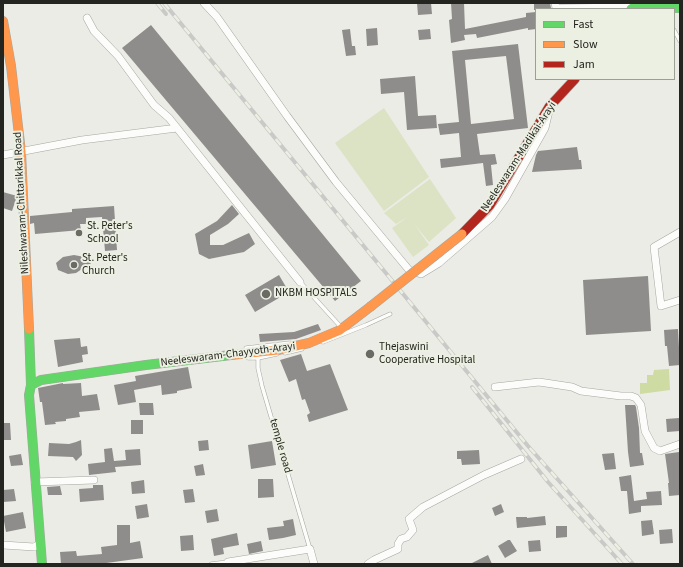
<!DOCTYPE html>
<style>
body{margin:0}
#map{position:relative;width:683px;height:567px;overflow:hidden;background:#ebece6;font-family:"Source Sans 3",sans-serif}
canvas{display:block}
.frame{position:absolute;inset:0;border:4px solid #242520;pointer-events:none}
.legend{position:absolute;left:535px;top:8px;width:140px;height:72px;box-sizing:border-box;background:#ecf0e2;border:1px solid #9c9f94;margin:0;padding:5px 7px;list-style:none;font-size:12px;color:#242520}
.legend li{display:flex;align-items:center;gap:8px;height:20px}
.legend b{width:20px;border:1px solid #9c9f94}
</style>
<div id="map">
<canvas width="683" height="567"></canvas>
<div class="frame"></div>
<ul class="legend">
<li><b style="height:5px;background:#63d668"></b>Fast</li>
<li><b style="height:5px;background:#ff974d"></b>Slow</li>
<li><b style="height:5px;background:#b3261e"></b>Jam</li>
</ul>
</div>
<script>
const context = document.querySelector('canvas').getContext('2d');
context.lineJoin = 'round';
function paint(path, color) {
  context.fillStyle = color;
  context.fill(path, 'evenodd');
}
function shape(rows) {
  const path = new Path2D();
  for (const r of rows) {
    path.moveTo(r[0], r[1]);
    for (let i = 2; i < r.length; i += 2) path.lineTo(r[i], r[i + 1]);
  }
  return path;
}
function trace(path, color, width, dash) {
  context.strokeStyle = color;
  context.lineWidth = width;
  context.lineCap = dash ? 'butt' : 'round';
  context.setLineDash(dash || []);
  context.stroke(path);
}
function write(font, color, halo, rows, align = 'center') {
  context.font = font + ' "Source Sans 3",sans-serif';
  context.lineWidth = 4;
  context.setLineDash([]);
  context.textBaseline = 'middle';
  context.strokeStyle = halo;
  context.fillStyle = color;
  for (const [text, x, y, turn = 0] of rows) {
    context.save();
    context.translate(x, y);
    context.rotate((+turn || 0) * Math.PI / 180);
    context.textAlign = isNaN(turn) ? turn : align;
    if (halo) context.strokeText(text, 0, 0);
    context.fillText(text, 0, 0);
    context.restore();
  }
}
const green = shape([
 [384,108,429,177,384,211,335,143],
 [430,179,456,218,429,242,415,225,429,245,413,257,392,228,408,217,396,224,384,213]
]);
const water = shape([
 [669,369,670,390,640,394,640,383,647,383,647,375,653,375,654,370]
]);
const building = shape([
 [417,3,431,3,432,14,418,15],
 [451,3,464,3,465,29,526,17,526,13,536,12,536,29,528,30,528,28,477,38,476,34,464,35,465,40,451,43,449,20,452,19],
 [534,3,550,3,551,8,534,10],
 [151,25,361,281,335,301,122,48],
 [377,28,378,45,367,46,366,29],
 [350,29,352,46,355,46,356,55,346,56,342,30],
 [430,29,431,39,419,40,418,30],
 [518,44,528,128,477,134,480,155,495,154,497,164,491,165,493,185,486,186,483,163,441,168,440,159,461,157,459,133,440,135,438,124,459,122,452,51],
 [506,56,514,119,471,124,465,60],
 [415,76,418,116,436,115,437,128,407,130,404,92,381,94,380,79],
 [577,147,579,160,581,160,582,169,532,172,536,155,538,151],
 [3,192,17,196,12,211,3,208],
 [232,205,239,214,228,224,210,235,210,245,223,245,249,233,255,244,244,252,209,259,199,254,195,234,217,221],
 [114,206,117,250,105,251,102,217,86,218,86,224,80,224,81,230,35,234,34,223,30,224,30,216,72,212,72,209],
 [74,255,90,258,91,268,82,269,76,273,68,274,58,270,56,263,63,257],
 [279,275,289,292,255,312,245,295],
 [648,276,651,331,586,335,583,280],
 [318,324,321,330,296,339,260,342,259,334,294,332],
 [678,329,680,365,669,366,667,346,665,346,664,330],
 [80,338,81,347,87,346,88,354,82,355,83,362,58,367,54,340],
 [301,354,307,371,330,364,348,410,309,422,307,415,310,413,305,399,302,400,296,379,289,382,280,360],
 [188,367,192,388,177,391,177,393,162,395,161,385,134,390,136,402,118,405,114,385,136,381,135,376],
 [63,383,63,384,81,383,82,396,97,394,100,410,79,412,80,417,66,419,66,421,55,422,56,424,45,425,42,402,40,402,38,388],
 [139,403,153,403,154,415,140,415],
 [625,405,635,405,636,407,639,428,640,453,642,453,644,465,630,467,628,452],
 [679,418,680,431,667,432,666,419],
 [131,420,143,420,143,434,131,434],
 [3,423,10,423,11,440,3,440],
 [81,440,82,455,76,461,73,457,48,456,49,443,69,444,76,442],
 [208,440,209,450,199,451,198,441],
 [272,441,276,465,251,469,248,445],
 [112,448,114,461,126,460,125,450,140,449,141,465,115,467,116,472,89,475,88,464,105,462,104,449],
 [479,450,480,464,462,465,461,459,457,459,457,451],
 [679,452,680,495,669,496,668,483,669,483,665,454],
 [614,453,616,469,605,470,602,454],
 [21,454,23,465,11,466,9,456],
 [203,464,205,475,196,476,194,466],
 [631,475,634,501,647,499,646,492,661,491,662,505,641,506,641,512,629,514,627,491,621,491,619,477],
 [258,479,273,479,274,497,258,498],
 [144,480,145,493,132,494,131,482],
 [93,485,103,485,104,500,80,502,79,489,93,488],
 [60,486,62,495,48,495,47,487],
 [14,489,16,501,3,502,3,490],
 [193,489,195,502,185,503,183,490],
 [147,504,149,517,137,519,135,506],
 [501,504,504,512,495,516,492,508],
 [217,509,219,521,207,523,205,511],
 [23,512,26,528,6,532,3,516],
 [545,516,546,525,517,528,516,517,527,517,527,518],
 [293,519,296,535,283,538,269,540,267,528,284,526,283,521],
 [652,520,654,534,642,536,641,521],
 [117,525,130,525,130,543,140,541,143,558,99,564,61,564,60,552,76,551,77,556,102,554,101,547,117,545],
 [556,526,567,526,567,537,556,538],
 [672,529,673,543,660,544,659,530],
 [237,533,239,545,223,548,224,554,214,556,211,539],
 [193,535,194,550,181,551,180,536],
 [508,540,510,540,517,551,505,558,498,546],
 [540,540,541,551,529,552,528,541],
 [261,541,263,551,249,554,247,544],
 [488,555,492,564,470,564]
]);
const lane = shape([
 [674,30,680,41],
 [300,282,340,326,339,326],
 [323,342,366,325,390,314],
 [290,343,246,348,246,353,248,358,258,358,258,368,262,386,310,549],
 [285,353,302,349],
 [258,358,277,354],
 [211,564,228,562]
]);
const street = shape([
 [204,3,217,17,287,116,336,182,409,270,421,274,439,263,492,217,505,199,545,128,549,111],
 [555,3,556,8,634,7],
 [87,18,94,31,118,56,154,105,169,118,177,128],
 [3,155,82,140,177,128,300,282],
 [680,232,654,247,661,306,680,300],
 [495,387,539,382,572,387,581,391,621,396,631,396,636,398,641,405,645,431,654,448,660,451,680,444],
 [35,482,94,480],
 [3,545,34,547,40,544],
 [228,564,228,562,310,549,314,564],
 [368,564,374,560,398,549,398,544,401,539,407,537,413,530,409,519,423,507,484,475,521,459]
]);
const fast = shape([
 [631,9,634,7,680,8],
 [29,329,31,385,29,395,42,564],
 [31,385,41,380,146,365,231,355]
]);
const slow = shape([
 [3,21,11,66,21,152,29,329],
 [231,355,278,350,309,343,340,330,370,307]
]);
const jam = shape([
 [462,234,490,205,549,107,575,79]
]);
const rail = shape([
 [157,3,166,14],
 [164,3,528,446,633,564],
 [472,387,548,482,622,564]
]);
const slowBridge = shape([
 [370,307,462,234]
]);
const markers = [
 [79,233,4,"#6a6b65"],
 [74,265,4,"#6a6b65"],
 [266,294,5,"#6a6b65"],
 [370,354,5,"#6a6b65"]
];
const streetNames = [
 ["Neeleswaram-Madikai-Arayi",519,157,-57],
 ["Nileshwaram-Chittarikkal Road",22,203,-93],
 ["Neeleswaram-Chayyoth-Arayi",228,355,-7],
 ["temple road",280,446,74]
];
const poiNames = [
 ["St. Peter's",87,227],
 ["School",87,240],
 ["St. Peter's",82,259],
 ["Church",82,272],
 ["NKBM HOSPITALS",275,294],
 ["Thejaswini",379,348],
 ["Cooperative Hospital",379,361]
];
paint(green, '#dce3c4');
paint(water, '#cedba2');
paint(building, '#8f8d8b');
trace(lane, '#a5a6a1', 4.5);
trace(street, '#a5a6a1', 8);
trace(fast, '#a5a6a1', 10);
trace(slow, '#a5a6a1', 10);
trace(jam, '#a5a6a1', 10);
trace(lane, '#fcfcfb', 3.5);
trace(street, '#fcfcfb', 7);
trace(fast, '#63d668', 9);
trace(slow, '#ff974d', 9);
trace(jam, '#b3261e', 9);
trace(rail, '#c9c9c7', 4);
trace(rail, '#ecf0e2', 2.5, [8]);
trace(slowBridge, '#a5a6a1', 10, []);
trace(slowBridge, '#ff974d', 9);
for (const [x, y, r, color] of markers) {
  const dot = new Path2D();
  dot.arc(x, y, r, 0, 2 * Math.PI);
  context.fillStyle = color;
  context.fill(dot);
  trace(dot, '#ecf0e2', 1.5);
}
write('11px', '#242520', '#ecf0e2', streetNames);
write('11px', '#242520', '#ecf0e2', poiNames, 'left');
</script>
